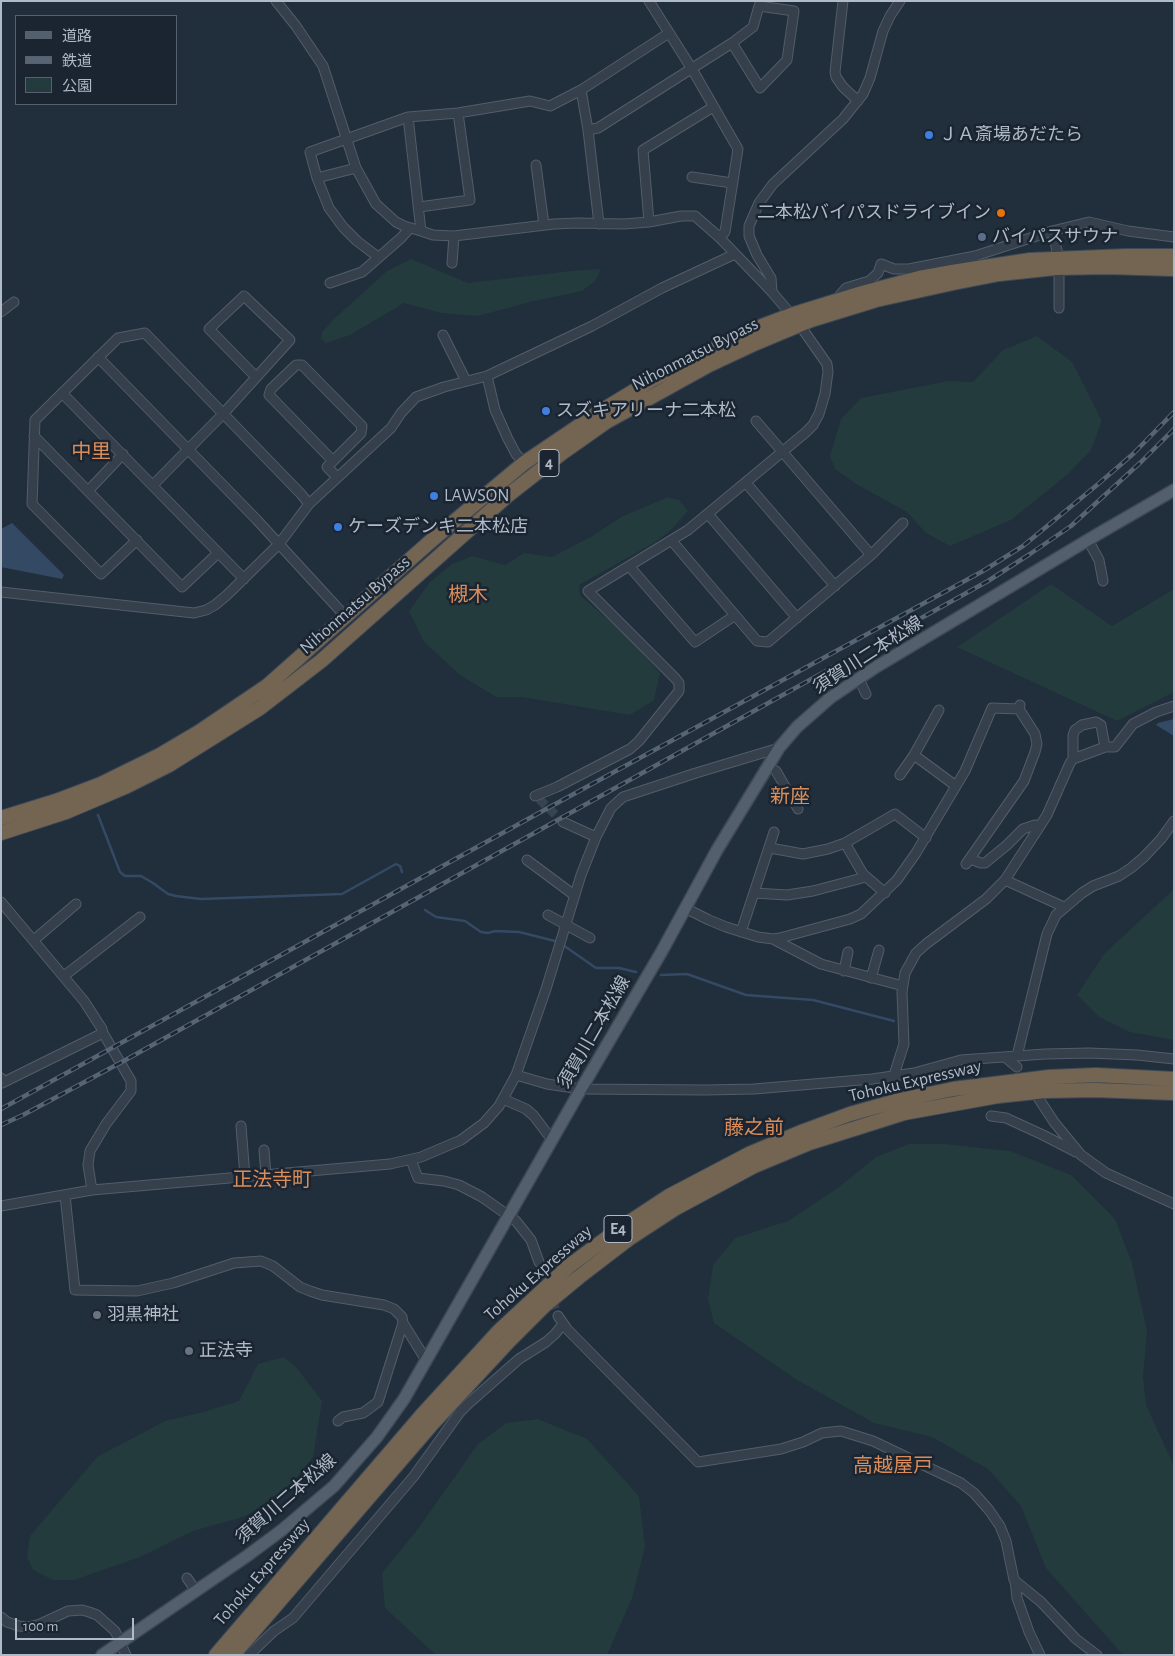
<!DOCTYPE html>
<meta charset="utf-8">
<style>
body{margin:0}
#map{position:relative;width:1175px;height:1656px;overflow:hidden;background:#212e3c;font-family:"Alegreya Sans","Noto Sans JP",sans-serif}
canvas{display:block}
.frame{position:absolute;inset:0;border:2px solid #b0bac8;pointer-events:none}
.legend{position:absolute;left:15px;top:15px;width:162px;height:90px;box-sizing:border-box;background:#1a2531;border:1px solid #56616d;margin:0;padding:6px 9px;list-style:none;font-size:15px;color:#b0bac8}
.legend li{display:flex;align-items:center;gap:10px;height:25px}
.legend b{width:25px;border:1px solid #56616d}
.scale{position:absolute;left:15px;top:1618px;width:119px;height:22px;box-sizing:border-box;border:2px solid #b0bac8;border-top:0;padding-left:6px;font-size:15px;line-height:18px;white-space:nowrap;color:#b0bac8;-webkit-text-stroke:4px #1a2531;paint-order:stroke}
</style>
<div id="map">
<canvas width="1175" height="1656"></canvas>
<div class="frame"></div>
<ul class="legend">
<li><b style="height:6px;background:#535f6c"></b>道路</li>
<li><b style="height:6px;background:#576474"></b>鉄道</li>
<li><b style="height:14px;background:#233b3d"></b>公園</li>
</ul>
<div class="scale">100 m</div>
</div>
<script>
const context = document.querySelector('canvas').getContext('2d');
context.lineJoin = 'round';
function paint(path, color) {
  context.fillStyle = color;
  context.fill(path, 'evenodd');
}
function shape(rows) {
  const path = new Path2D();
  for (const r of rows) {
    path.moveTo(r[0], r[1]);
    for (let i = 2; i < r.length; i += 2) path.lineTo(r[i], r[i + 1]);
  }
  return path;
}
function trace(path, color, width, dash) {
  context.strokeStyle = color;
  context.lineWidth = width;
  context.lineCap = dash ? 'butt' : 'round';
  context.setLineDash(dash || []);
  context.stroke(path);
}
function write(font, color, halo, rows, align = 'center') {
  context.font = font + ' "Alegreya Sans","Noto Sans JP",sans-serif';
  context.lineWidth = 5;
  context.setLineDash([]);
  context.textBaseline = 'middle';
  context.strokeStyle = halo;
  context.fillStyle = color;
  for (const [text, x, y, turn = 0] of rows) {
    context.save();
    context.translate(x, y);
    context.rotate((+turn || 0) * Math.PI / 180);
    context.textAlign = isNaN(turn) ? turn : align;
    if (halo) context.strokeText(text, 0, 0);
    context.fillText(text, 0, 0);
    context.restore();
  }
}
const green = shape([
 [411,259,468,283,571,271,601,269,595,281,582,291,530,302,478,316,441,313,404,303,350,335,326,343,321,338,322,332,335,318,387,271],
 [1037,336,1072,362,1102,421,1091,450,1067,475,1011,520,950,546,926,533,907,512,856,484,835,469,830,456,841,419,861,398,948,381,973,382,1003,350],
 [668,497,679,500,688,511,671,530,654,543,579,585,580,595,627,636,660,673,654,700,630,715,522,697,496,697,460,675,424,642,409,611,430,582,452,564,472,556,505,565,524,553,552,557,594,535,621,517],
 [1051,584,1112,626,1174,589,1174,692,1117,721,957,647],
 [1174,889,1174,1040,1130,1032,1099,1017,1077,995,1104,954],
 [909,1144,944,1144,1010,1151,1071,1175,1115,1219,1132,1263,1147,1331,1143,1377,1146,1405,1174,1466,1174,1655,1123,1655,1046,1568,1021,1506,988,1469,932,1437,874,1423,797,1380,714,1323,708,1299,713,1265,735,1238,788,1221,839,1187,876,1157],
 [284,1357,296,1367,322,1401,313,1457,290,1486,246,1516,193,1531,140,1557,74,1580,53,1580,33,1570,27,1557,30,1536,97,1457,165,1421,200,1413,239,1401,258,1364],
 [538,1419,587,1439,639,1496,645,1547,632,1598,607,1655,436,1655,385,1608,382,1573,417,1530,478,1444,506,1423]
]);
const water = shape([
 [12,523,64,575,62,579,1,567,1,529],
 [1174,719,1174,736,1156,725,1158,723]
]);
const stream = shape([
 [98,815,120,872,125,876,141,876,153,883,168,894,176,896,201,899,342,894,396,864,400,866,402,872],
 [425,910,436,917,465,921,481,932,488,933,495,931,519,932,559,942],
 [563,945,596,968,619,968,636,972],
 [661,975,687,974,746,995,813,1000,894,1021]
]);
const minorTunnel = shape([
 [539,799,563,822],
 [539,1262,558,1316]
]);
const minor = shape([
 [276,1,296,26,323,66,356,168,376,204,396,222,404,226,421,231,433,235,454,236,554,224,578,223,624,224,649,222,681,216,695,216,719,237,772,292,799,324,827,364,828,372,825,394,819,414,813,425,805,433,688,530,588,591,675,678,679,683,679,691,639,741,630,749,557,787,535,796],
 [649,1,692,69,738,149,725,232,719,237],
 [843,1,835,72,836,77,843,87,858,101],
 [581,90,588,130,599,224],
 [408,117,421,231],
 [588,130,598,128,732,43,753,27,759,6,794,11,787,60,760,88,732,43],
 [536,165,544,225],
 [692,177,732,183],
 [317,178,356,168],
 [419,207,470,200,458,113],
 [649,222,643,150,713,107],
 [1052,231,1059,258,1059,308],
 [378,257,357,241,343,227,329,208,317,178,310,152,408,117,458,113,530,101,550,106,581,90,669,33],
 [452,263,454,236],
 [330,283,362,272,401,238,410,228],
 [772,292,771,278,757,255,749,236,749,226,752,219,759,203,773,184,843,119,863,94,870,78,883,31,890,16,900,1],
 [836,300,846,288,869,281,878,273,881,264,894,269,909,269,975,256,1052,231,1089,222,1128,231,1174,237],
 [1,312,14,302],
 [443,335,466,381],
 [98,357,256,519,346,617],
 [487,376,495,410,508,439,516,454,524,463],
 [62,393,244,579],
 [34,436,182,587,218,553],
 [333,461,269,395,271,389,296,365,302,365,362,426,361,433,327,467,337,477],
 [746,483,835,586],
 [153,485,223,414,290,340,244,296,209,329,256,377],
 [89,490,123,454],
 [708,514,797,618],
 [137,540,101,574,32,504,35,420,118,338,145,333,301,494,309,504],
 [1088,540,1099,560,1103,581],
 [672,541,757,641,768,642,871,555,756,421],
 [871,555,903,523],
 [630,567,695,642,734,616],
 [1,592,194,613,206,610,215,605,227,595,279,544,309,504,391,428,401,413,416,397,444,387,487,376,592,326,662,288,735,254],
 [859,679,866,694],
 [914,755,956,786],
 [1073,759,1073,735,1075,730,1082,725,1096,722,1101,725,1105,747],
 [776,771,798,809],
 [900,775,914,755,939,710],
 [563,822,596,837],
 [845,843,863,874,885,893],
 [770,848,803,854,828,849,845,843,895,814,926,838],
 [970,859,981,863,985,863,1007,845,1023,829,1035,825,1040,826],
 [527,860,574,895],
 [966,864,1024,781,1035,752,1037,744,1035,734,1019,709,1020,705],
 [1005,880,1064,907],
 [754,893,787,895,813,891,866,877],
 [1,902,84,1001,102,1029,103,1033,131,1081,131,1091,106,1124,90,1151,88,1165,92,1190],
 [685,908,709,920,726,927,758,937,773,939,780,938,850,919,861,914,897,880,916,853,965,771,992,708,1019,709],
 [548,915,590,938],
 [741,932,774,832],
 [773,939,821,964,903,986],
 [34,940,76,904],
 [844,971,848,952],
 [64,976,140,917],
 [871,978,879,950],
 [1017,1056,1047,934,1056,915,1082,893,1093,886,1119,876,1131,868,1144,857,1161,839,1174,821],
 [1005,1057,1017,1067],
 [516,1075,547,1084,581,1089,705,1090,754,1089,872,1079,914,1073,961,1060,1045,1054,1089,1053,1137,1055,1174,1059],
 [894,1075,904,1044,902,992,905,973,916,953,926,944,986,899,1005,880,1047,815,1070,763,1073,759,1105,747,1115,747,1133,724,1156,712,1174,706],
 [1,1078,2,1083,103,1033],
 [503,1099,526,1109,534,1116,552,1140],
 [1039,1099,1054,1122,1081,1155,1106,1173,1174,1204],
 [991,1116,1006,1118,1043,1135,1076,1152],
 [241,1126,245,1177],
 [264,1150,266,1175],
 [411,1160,418,1178,444,1181,459,1185,482,1197,516,1221,531,1240,539,1262],
 [65,1195,75,1290,137,1291,173,1283,234,1263,261,1261,273,1266,300,1287,310,1291,322,1295,384,1305,394,1309,402,1317,403,1323,426,1360],
 [1,1206,92,1190,390,1164,421,1157,461,1140,484,1123,499,1106,516,1075,546,989,581,875,596,837,611,808,623,797,696,773,779,748],
 [558,1316,567,1329,698,1462,781,1449,803,1442,822,1433,841,1431,873,1441,961,1483,974,1493,989,1510,1000,1526,1006,1541,1014,1580,1041,1602,1076,1639,1097,1655],
 [338,1421,343,1417,363,1413,378,1402,403,1323],
 [187,1578,196,1591],
 [1015,1580,1017,1598,1029,1632,1040,1655],
 [1,1617,7,1622,19,1626,29,1627,40,1624,68,1611,82,1610,89,1612,97,1615,115,1631,126,1655],
 [249,1655,274,1631,293,1618,414,1476,460,1412,469,1403,519,1359,546,1342,555,1334,563,1324]
]);
const major = shape([
 [102,1655,247,1556,282,1530,334,1486,377,1437,404,1399,581,1089,662,951,717,850,770,763,779,748,797,727,830,698,876,667,1098,534,1174,490]
]);
const highway = shape([
 [1,818,56,801,101,784,160,755,199,732,267,686,432,540,524,463,601,411,652,380,754,329,791,315,862,293,919,278,952,272,1030,260,1126,256,1174,256],
 [1,833,66,812,125,787,169,765,260,708,321,661,507,496,562,453,606,422,709,365,756,343,811,320,876,300,953,283,999,274,1055,268,1107,267,1174,269],
 [216,1655,422,1415,499,1331,569,1266,622,1227,669,1196,749,1154,804,1131,850,1114,900,1100,953,1089,1049,1077,1096,1075,1174,1079],
 [233,1655,432,1424,509,1341,545,1305,579,1277,630,1238,676,1208,754,1166,809,1143,904,1113,998,1096,1045,1091,1094,1090,1174,1093]
]);
const rail = shape([
 [1,1109,548,808,983,571,1023,546,1097,485,1133,454,1174,412],
 [1,1125,23,1115,120,1063,988,581,1030,554,1071,526,1141,462,1174,429]
]);
const markers = [
 [929,135,5,"#3f7fe0"],
 [1001,213,5,"#e8710a"],
 [982,237,5,"#5c6f8a"],
 [546,411,5,"#3f7fe0"],
 [434,496,5,"#3f7fe0"],
 [338,527,5,"#3f7fe0"],
 [97,1315,5,"#6b7280"],
 [189,1351,5,"#6b7280"]
];
const shields = [
 [549,463,20],
 [618,1229,28]
];
const shieldNames = [
 ["4",549,463],
 ["E4",618,1229]
];
const poiNames = [
 ["ＪＡ斎場あだたら",939,135],
 ["二本松バイパスドライブイン",991,213,"right"],
 ["バイパスサウナ",992,237],
 ["スズキアリーナ二本松",556,411],
 ["LAWSON",444,496],
 ["ケーズデンキ二本松店",348,527],
 ["羽黒神社",107,1315],
 ["正法寺",199,1351]
];
const streetNames = [
 ["Nihonmatsu Bypass",695,354,-27],
 ["Nihonmatsu Bypass",355,605,-41],
 ["須賀川二本松線",868,655,-33],
 ["須賀川二本松線",594,1032,-60],
 ["Tohoku Expressway",915,1081,-13],
 ["Tohoku Expressway",538,1273,-41],
 ["須賀川二本松線",286,1499,-41],
 ["Tohoku Expressway",262,1572,-49]
];
const quarterNames = [
 ["中里",91,452],
 ["槻木",468,595],
 ["新座",790,797],
 ["藤之前",754,1128],
 ["正法寺町",272,1180],
 ["高越屋戸",893,1466]
];
paint(green, '#233b3d');
paint(water, '#344a64');
trace(stream, '#344a64', 2.5);
trace(minorTunnel, '#364351', 9, [9, 4.5]);
trace(minor, '#535d6a', 11);
trace(major, '#3e4955', 14);
trace(highway, '#404a57', 16);
trace(minor, '#35404c', 9);
trace(major, '#535f6c', 11);
trace(highway, '#736552', 14);
trace(rail, '#576474', 4.5);
trace(rail, '#1a2531', 2.5, [8]);
for (const [x, y, r, color] of markers) {
  const dot = new Path2D();
  dot.arc(x, y, r, 0, 2 * Math.PI);
  context.fillStyle = color;
  context.fill(dot);
  trace(dot, '#1a2531', 2);
}
for (const [x, y, w] of shields) {
  const box = new Path2D();
  box.roundRect(x - w / 2, y - 13.5, w, 27, 4);
  context.fillStyle = '#1a2531';
  context.fill(box);
  trace(box, '#b0bac8', 1);
}
write('bold 16px', '#b0bac8', null, shieldNames);
write('18px', '#b0bac8', '#1a2531', poiNames, 'left');
write('18px', '#b0bac8', '#1a2531', streetNames);
write('20px', '#d98d5a', '#1a2531', quarterNames);
</script>
